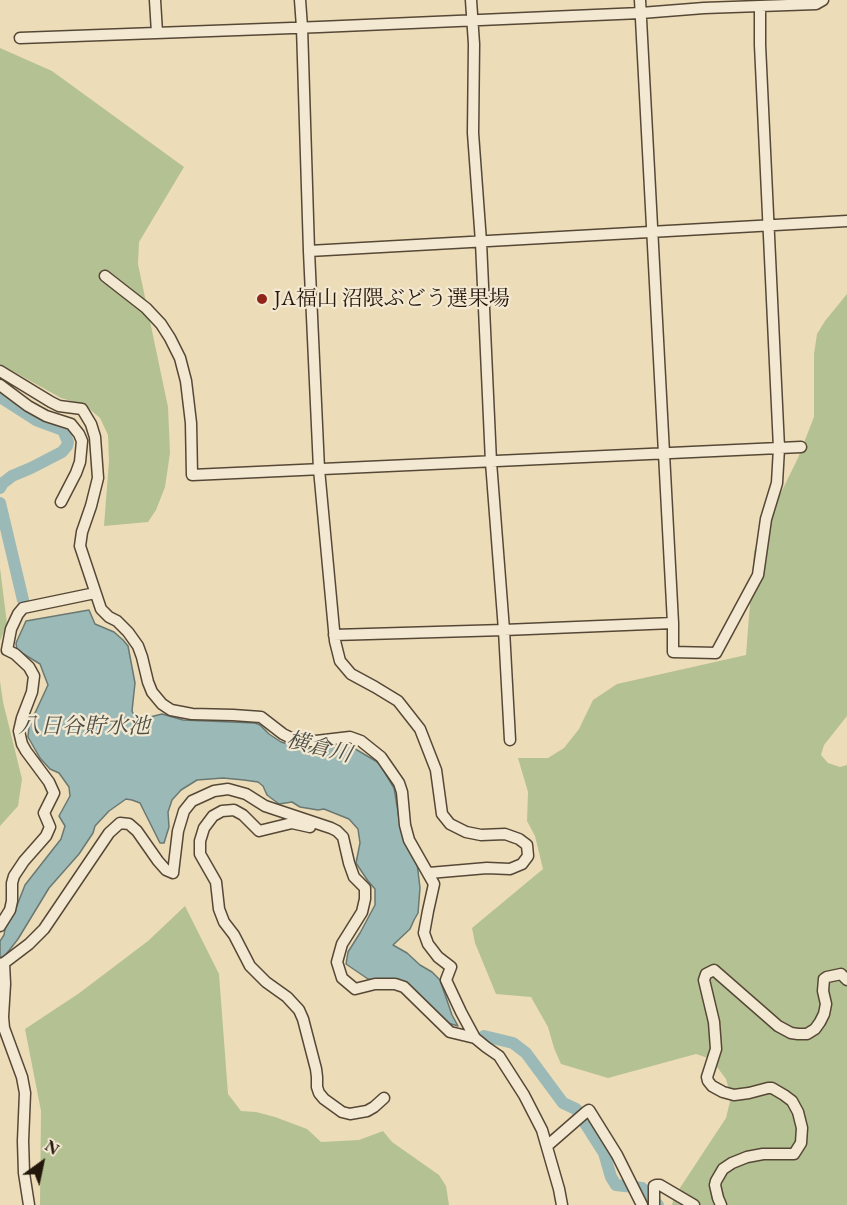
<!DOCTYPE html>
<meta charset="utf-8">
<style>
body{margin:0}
#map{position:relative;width:847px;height:1205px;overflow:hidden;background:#eddcb8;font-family:"EB Garamond",serif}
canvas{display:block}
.north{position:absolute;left:12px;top:1133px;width:60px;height:60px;-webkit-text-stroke:4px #f3e8d1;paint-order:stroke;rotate:33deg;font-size:16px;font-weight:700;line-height:24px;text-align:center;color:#23160b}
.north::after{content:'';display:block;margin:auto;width:21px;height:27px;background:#23160b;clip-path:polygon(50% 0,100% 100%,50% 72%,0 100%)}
</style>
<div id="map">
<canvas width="847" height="1205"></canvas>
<div class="north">N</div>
</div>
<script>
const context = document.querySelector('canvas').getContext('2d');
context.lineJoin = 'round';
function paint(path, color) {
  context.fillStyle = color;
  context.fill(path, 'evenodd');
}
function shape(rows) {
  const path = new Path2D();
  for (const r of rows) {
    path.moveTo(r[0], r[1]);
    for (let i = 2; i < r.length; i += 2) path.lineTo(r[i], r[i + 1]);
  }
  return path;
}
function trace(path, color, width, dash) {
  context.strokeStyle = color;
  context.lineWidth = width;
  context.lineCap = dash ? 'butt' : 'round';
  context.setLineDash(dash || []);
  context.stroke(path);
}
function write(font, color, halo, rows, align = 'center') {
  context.font = font + ' "EB Garamond","Noto Serif JP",serif';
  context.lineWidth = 4.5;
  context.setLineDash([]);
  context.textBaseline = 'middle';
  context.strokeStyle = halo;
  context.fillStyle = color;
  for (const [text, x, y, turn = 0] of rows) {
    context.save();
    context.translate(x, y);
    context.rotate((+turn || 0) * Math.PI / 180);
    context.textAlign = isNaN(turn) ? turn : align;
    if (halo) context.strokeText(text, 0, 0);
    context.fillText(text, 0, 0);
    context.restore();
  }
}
const green = shape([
 [0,48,52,71,184,167,139,242,138,264,168,407,170,453,165,487,156,510,148,522,104,526,109,461,108,435,100,418,85,405,61,398,0,364],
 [847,294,847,716,824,745,821,755,828,763,840,767,847,765,847,1205,672,1205,674,1197,726,1118,731,1097,726,1079,711,1059,696,1054,608,1078,561,1064,554,1048,548,1027,531,997,496,994,475,943,472,928,543,869,535,836,527,821,528,792,518,758,548,758,564,748,579,729,593,700,617,684,746,655,754,551,767,521,798,458,814,417,814,354,817,334,825,321],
 [0,568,7,624,0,641],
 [0,681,3,702,22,779,18,806,0,826],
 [185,906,219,974,228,1094,241,1111,256,1112,275,1117,307,1129,321,1142,359,1140,383,1131,392,1142,439,1175,446,1186,449,1205,40,1205,41,1111,25,1029,78,994,148,941]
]);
const water = shape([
 [89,610,95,624,114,632,123,640,128,646,135,683,132,711,134,715,142,719,162,714,183,720,255,723,260,725,269,734,281,742,298,747,313,749,341,743,352,747,379,763,394,788,400,824,402,834,417,863,420,888,418,913,414,920,410,929,393,945,407,953,420,965,432,972,440,980,452,1015,458,1026,448,1023,410,988,368,979,346,964,348,952,360,933,375,905,375,889,368,881,356,863,360,843,358,829,349,819,324,809,318,810,300,807,292,802,279,804,267,795,263,786,258,782,244,780,223,778,197,780,181,790,172,800,168,812,169,827,164,843,160,843,140,803,132,800,126,799,109,811,95,826,93,833,79,854,49,888,18,939,4,957,0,957,0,941,4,935,7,917,16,908,25,885,61,839,65,826,59,816,70,796,69,787,59,773,50,769,40,758,28,737,29,726,48,685,40,664,17,650,16,643,26,621,89,610]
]);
const river = shape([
 [0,397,36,420,63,430,68,442,67,446,62,452,31,468,12,476,3,483,0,488],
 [0,503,23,600],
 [484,1036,513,1043,526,1053,563,1103,576,1109,604,1153,611,1177,616,1185,642,1188,658,1205]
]);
const minor = shape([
 [155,0,157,33],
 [300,0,302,27,309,251,319,469,335,641,340,661,351,674,375,687,398,701,420,729,436,770,442,814,450,824,466,832,481,835,505,834,519,839,527,845,528,856,522,864,510,869,487,868,429,873],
 [471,0,474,44,473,133,481,242,491,462,504,630,510,740],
 [640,0,673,623,673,652,716,653,758,575,766,519,777,483,779,448,760,45,760,6],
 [20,38,319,27,641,13,704,8,816,4,823,0],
 [309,251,847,221],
 [105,276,146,308,161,324,170,338,180,358,186,381,191,423,192,475,801,447],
 [0,371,51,402,59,406,82,409,91,424,95,437,98,478,91,506,82,532,80,546,101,609,109,617,117,621,128,632,138,646,142,657,148,682,152,692,162,704,171,710,192,714,233,715,261,717,283,734,291,738,303,741,316,741,350,737,361,741,381,757,399,783,402,792,405,825,409,840,434,884,428,911,424,933,428,944,438,957,451,967,446,980,461,1012,475,1038,486,1047,499,1056,524,1095,542,1130,559,1189,562,1205],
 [0,385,28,406,46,416,71,424,79,434,82,441,80,462,76,473,61,502],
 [334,635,504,630,673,623],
 [310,827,292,823,259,831,243,815,234,810,222,811,213,816,204,828,200,841,200,854,216,882,219,909,224,922,234,935,250,966,266,982,287,997,299,1010,303,1019,316,1069,317,1077,317,1087,319,1093,324,1099,342,1112,350,1114,367,1111,374,1107,384,1098],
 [0,926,10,910,12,901,12,883,14,876,24,861,46,836,50,827,44,813,54,793,49,782,26,751,22,744,19,731,22,718,32,692,34,676,29,667,15,654,7,650,11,629,18,614,23,608,95,593],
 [4,963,5,984,3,1017,4,1028,22,1077,25,1093,23,1141,24,1173,29,1205],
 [0,964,4,963,29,944,44,929,109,833,120,823,129,824,137,831,158,861,166,870,173,873,178,831,184,811,192,801,214,791,228,789,246,794,265,806,331,828,337,831,343,837,349,863,354,877,365,888,365,899,362,912,342,944,337,962,342,978,355,989,375,984,395,984,404,987,450,1032,475,1038],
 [547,1146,586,1112,589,1110,617,1155,642,1205],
 [654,1205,654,1186,656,1185,660,1185,694,1205],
 [721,1205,718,1198,715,1185,716,1181,723,1169,732,1163,747,1157,763,1154,794,1154,801,1143,802,1128,798,1112,792,1101,784,1095,772,1088,768,1088,749,1093,734,1095,723,1092,712,1086,708,1081,707,1077,716,1049,714,1022,704,980,706,974,714,970,778,1026,791,1033,798,1034,807,1034,815,1029,820,1022,824,1014,826,1004,823,991,824,979,827,977,841,974,847,980]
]);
const markers = [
 [262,299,6,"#8f2418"]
];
const poiNames = [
 ["JA福山 沼隈ぶどう選果場",274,299]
];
const waterNames = [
 ["八日谷貯水池",84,727],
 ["横倉川",319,748,14]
];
paint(green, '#b4c192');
paint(water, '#9bbab7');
trace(water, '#6b7872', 1.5);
trace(river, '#9bbab7', 12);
trace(minor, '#564836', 13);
trace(minor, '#f3e8d1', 10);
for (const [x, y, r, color] of markers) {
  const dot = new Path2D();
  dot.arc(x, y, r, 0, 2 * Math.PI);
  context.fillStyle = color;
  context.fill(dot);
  trace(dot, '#f3e8d1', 2);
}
write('21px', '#23160b', '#f3e8d1', poiNames, 'left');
write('italic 22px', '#4d4f47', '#f3e8d1', waterNames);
</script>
